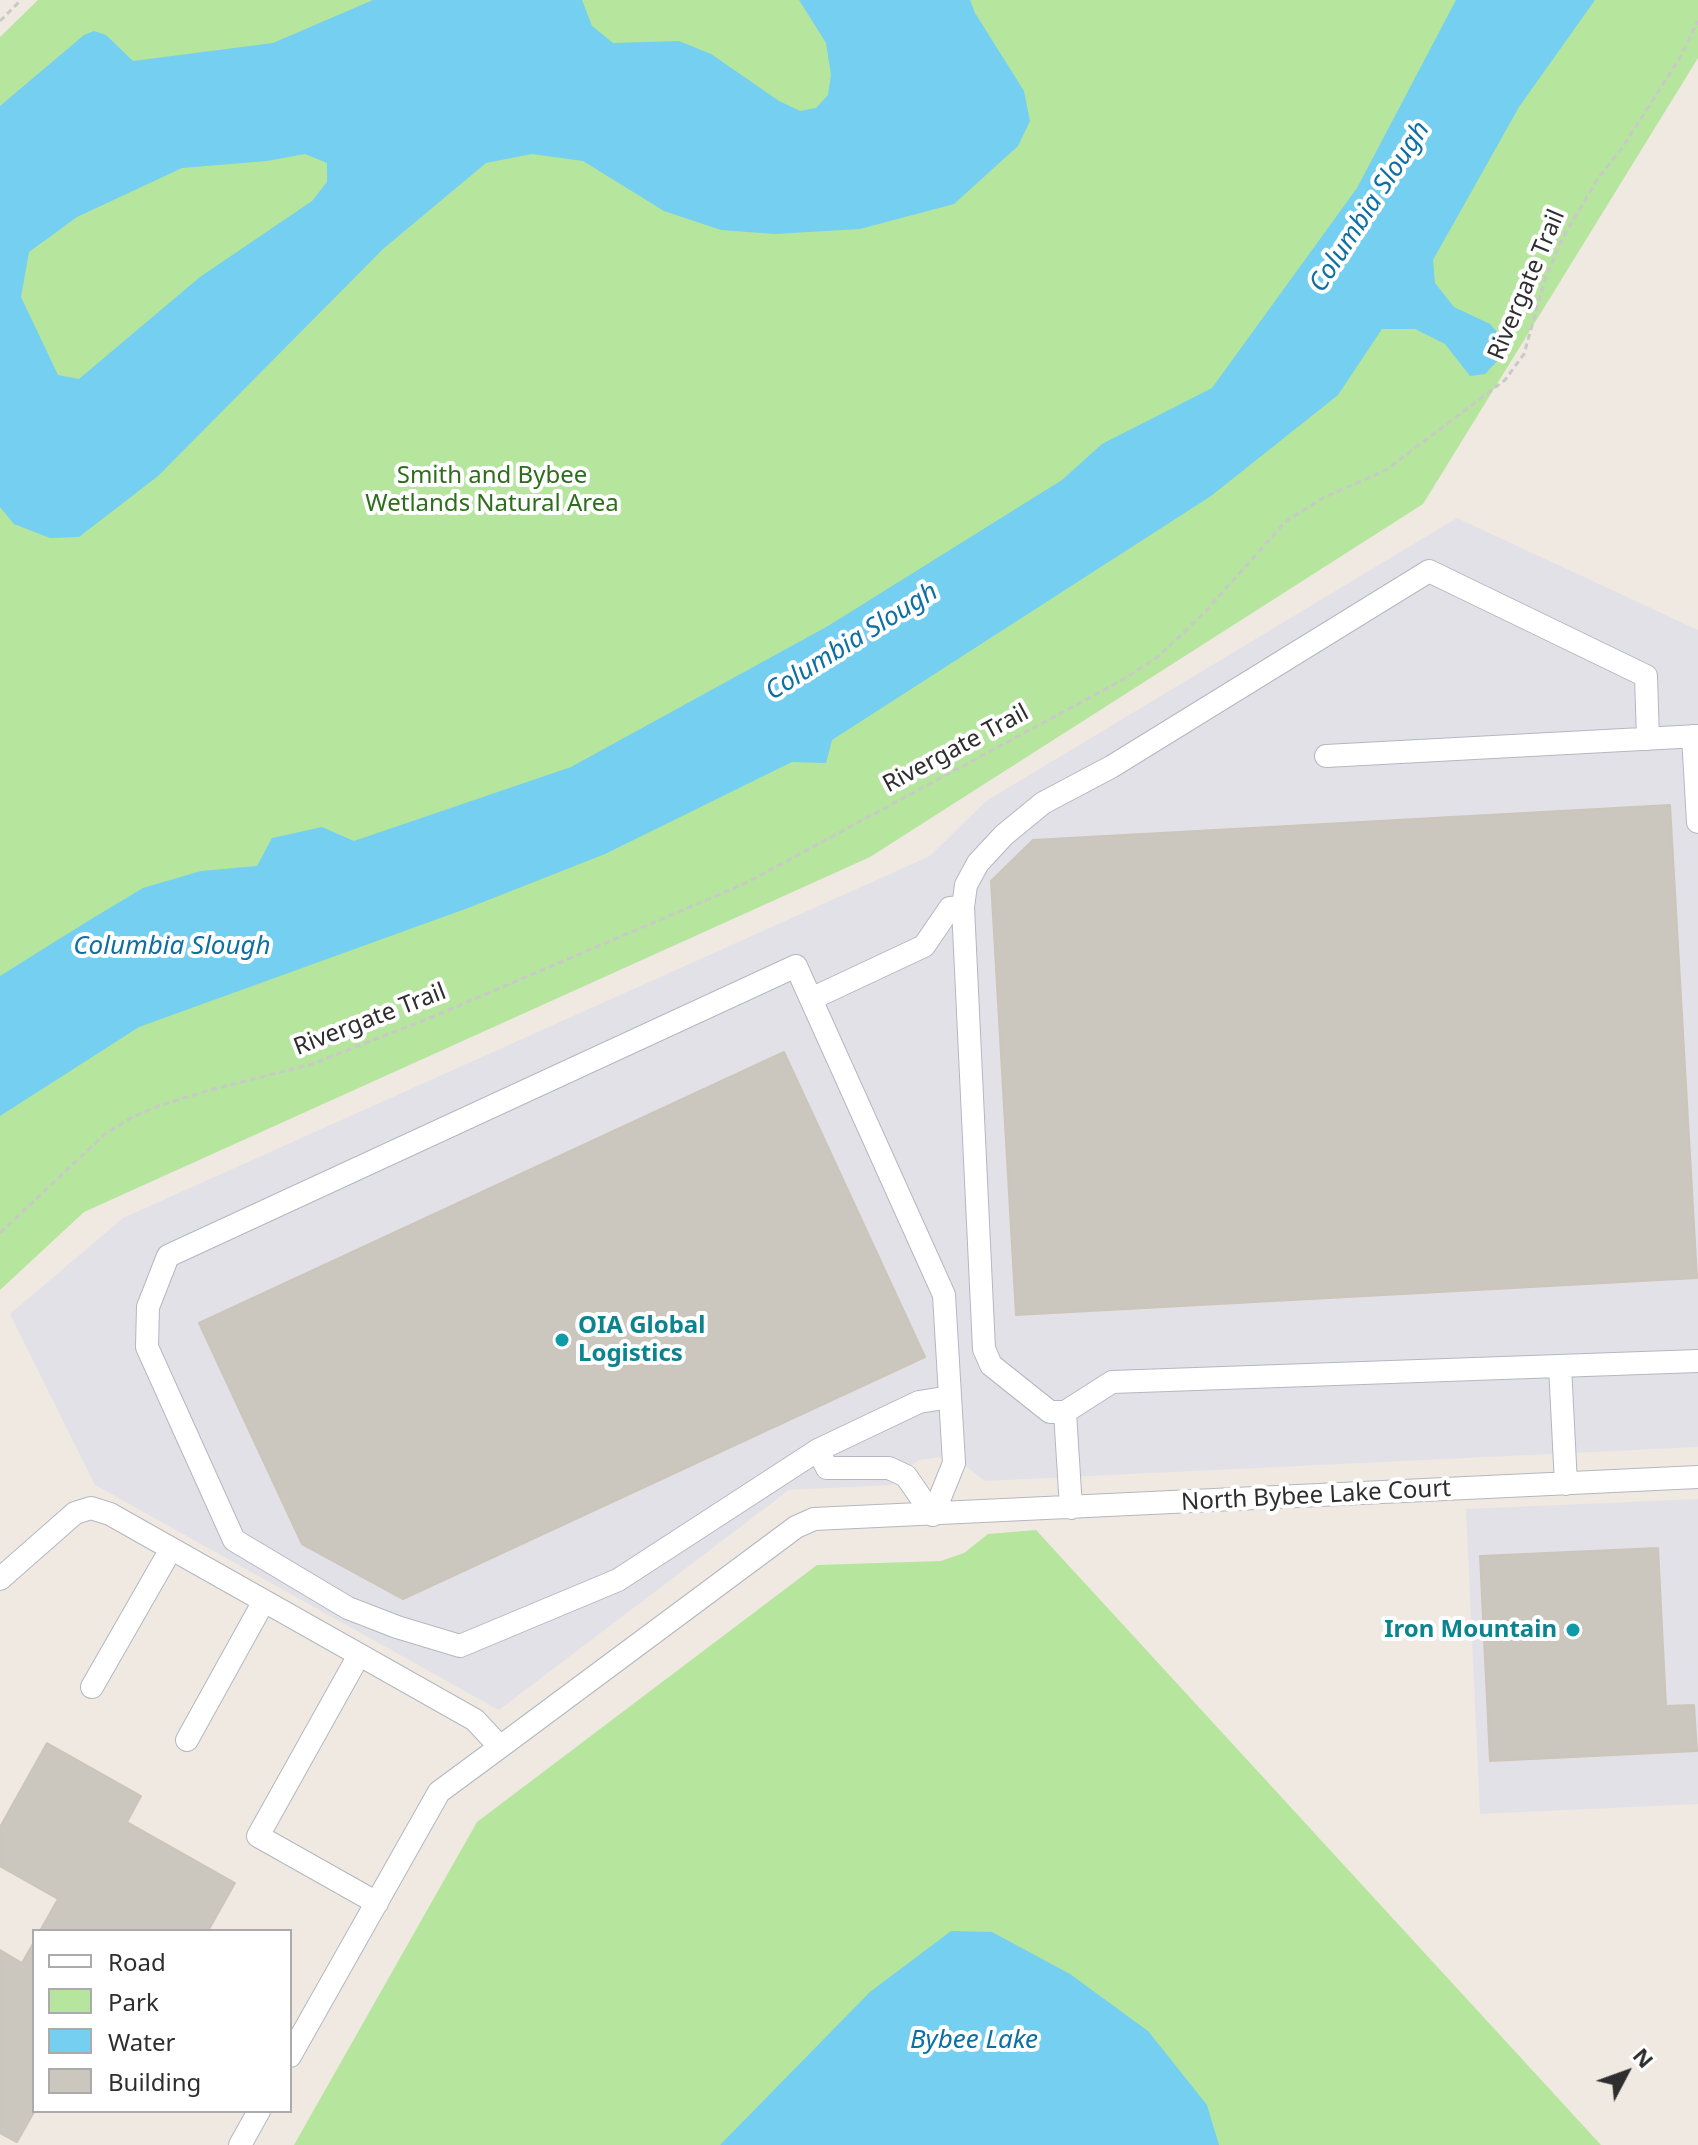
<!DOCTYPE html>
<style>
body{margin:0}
#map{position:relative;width:1698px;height:2145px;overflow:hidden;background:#efe9e1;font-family:"Noto Sans",sans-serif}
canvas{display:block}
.legend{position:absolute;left:32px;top:1929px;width:260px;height:184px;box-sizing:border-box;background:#fff;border:2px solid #ababab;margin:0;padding:10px 14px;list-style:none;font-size:24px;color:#2e2e2e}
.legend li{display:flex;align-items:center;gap:16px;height:40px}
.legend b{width:40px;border:2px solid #ababab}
.north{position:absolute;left:1586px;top:2033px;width:80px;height:80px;-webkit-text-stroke:6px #fff;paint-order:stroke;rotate:49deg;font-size:22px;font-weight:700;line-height:32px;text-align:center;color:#2e2e2e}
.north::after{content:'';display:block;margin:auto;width:28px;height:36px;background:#2e2e2e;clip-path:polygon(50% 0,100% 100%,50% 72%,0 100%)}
</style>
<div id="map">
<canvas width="1698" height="2145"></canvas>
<ul class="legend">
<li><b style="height:10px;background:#fff"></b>Road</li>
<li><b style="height:22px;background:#b6e59e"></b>Park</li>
<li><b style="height:22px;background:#75cff0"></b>Water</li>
<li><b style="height:22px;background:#cbc7bf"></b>Building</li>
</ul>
<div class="north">N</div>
</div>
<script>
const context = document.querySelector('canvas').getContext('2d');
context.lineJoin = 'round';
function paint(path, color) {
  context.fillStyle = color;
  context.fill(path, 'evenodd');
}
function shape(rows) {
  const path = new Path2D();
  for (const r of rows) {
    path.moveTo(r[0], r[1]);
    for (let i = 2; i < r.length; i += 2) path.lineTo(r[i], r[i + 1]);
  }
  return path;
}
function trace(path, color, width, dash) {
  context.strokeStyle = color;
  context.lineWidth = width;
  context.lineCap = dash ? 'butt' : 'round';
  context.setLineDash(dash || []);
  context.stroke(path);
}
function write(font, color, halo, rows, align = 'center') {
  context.font = font + ' "Noto Sans",sans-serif';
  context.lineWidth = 8;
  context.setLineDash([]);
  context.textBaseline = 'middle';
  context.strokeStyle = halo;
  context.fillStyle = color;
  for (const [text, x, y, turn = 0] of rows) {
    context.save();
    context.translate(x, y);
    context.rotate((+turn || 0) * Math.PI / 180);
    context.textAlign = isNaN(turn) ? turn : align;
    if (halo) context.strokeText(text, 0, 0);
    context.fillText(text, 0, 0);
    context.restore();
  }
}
const industrial = shape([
 [1457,518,1698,630,1698,1447,985,1481,962,1463,941,1457,920,1460,907,1467,892,1485,789,1490,499,1710,95,1485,10,1314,123,1218,930,856,986,801],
 [1698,1499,1698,1804,1480,1814,1466,1509]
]);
const green = shape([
 [38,0,1698,0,1698,58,1423,504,870,857,84,1212,0,1290,0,109,24,87,0,106,0,37],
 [1036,1530,1601,2145,294,2145,477,1822,817,1565,941,1561,964,1553,988,1534]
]);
const water = shape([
 [373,0,582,0,592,26,613,43,679,41,711,54,779,101,800,111,816,108,828,95,831,75,826,43,799,0,970,0,975,13,1024,91,1030,121,1018,146,954,204,860,229,775,234,721,230,664,211,583,161,532,154,486,163,383,249,158,476,79,537,50,538,14,524,0,507,0,106,84,35,94,31,106,35,133,61,273,43],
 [305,154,327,163,327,182,312,201,200,277,79,379,58,375,21,297,29,252,77,217,182,168,267,161],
 [1456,0,1595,0,1519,107,1433,260,1435,283,1454,307,1490,324,1504,340,1501,357,1485,374,1470,376,1445,344,1415,329,1382,329,1338,395,1211,496,832,740,826,763,792,762,605,854,468,908,139,1027,0,1116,0,976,88,921,143,888,201,871,257,866,272,838,322,827,354,841,571,767,828,626,1062,480,1102,444,1212,388,1357,188],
 [951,1931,992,1932,1070,1974,1148,2031,1207,2105,1219,2145,720,2145,870,1992]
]);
const building = shape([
 [1670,805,1697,1278,1016,1315,991,881,1033,840,1670,805],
 [784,1052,925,1357,403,1599,302,1544,199,1323,784,1052],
 [1658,1548,1666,1706,1694,1705,1697,1751,1490,1761,1480,1556,1658,1548],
 [47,1743,141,1796,127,1822,235,1883,208,1931,40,1931,58,1899,0,1866,0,1827,47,1743],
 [34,1942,34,2112,17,2142,0,2133,0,1950,22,1963,34,1942]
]);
const path = shape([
 [0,21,21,0],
 [0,1233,105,1134,131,1118,158,1106,210,1090,312,1064,432,1017,744,884,1124,679,1160,655,1205,612,1285,522,1323,498,1386,470,1505,380,1524,354,1545,279,1562,239,1597,180,1622,148,1679,59,1698,21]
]);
const minor = shape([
 [1693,736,1698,822],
 [1648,739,1646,676,1429,571,1111,767,1043,803,1004,835,978,863,966,885,963,907,984,1349,991,1365,1050,1412,1065,1412,1112,1382,1698,1361],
 [1326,756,1698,736],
 [811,999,924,946,950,908,963,907],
 [1560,1366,1566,1484],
 [1065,1412,1071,1508],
 [818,1450,827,1468,889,1468,906,1476,933,1515],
 [933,1515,954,1463,944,1295,796,966,168,1256,148,1307,147,1347,234,1540,348,1608,397,1627,460,1646,618,1580,818,1450,919,1402,950,1397],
 [0,1579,75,1513,91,1508,110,1514,475,1720,500,1747,796,1527,814,1519,1698,1477],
 [359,1655,258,1836,377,1903],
 [92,1687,171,1549],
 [187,1740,264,1601],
 [290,2056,439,1792,500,1747],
 [240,2145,259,2111]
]);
const markers = [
 [562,1340,8,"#0f9aa8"],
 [1573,1630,8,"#0f9aa8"]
];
const streetNames = [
 ["Rivergate Trail",1527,285,-67],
 ["Rivergate Trail",956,749,-28],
 ["Rivergate Trail",370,1020,-21],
 ["North Bybee Lake Court",1316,1496,-3]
];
const parkNames = [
 ["Smith and Bybee",492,476],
 ["Wetlands Natural Area",492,504]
];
const cultureNames = [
 ["OIA Global",578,1326],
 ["Logistics",578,1354],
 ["Iron Mountain",1557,1630,"right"]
];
const waterNames = [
 ["Columbia Slough",1370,207,-57],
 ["Columbia Slough",852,642,-32],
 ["Columbia Slough",172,947],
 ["Bybee Lake",974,2041]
];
paint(industrial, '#e3e1e8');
paint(green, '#b6e59e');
paint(water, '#75cff0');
paint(building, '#cbc7bf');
trace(building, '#cbc5ba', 2);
trace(minor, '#b4b7c1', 24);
trace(path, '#c9c9c9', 3, [6, 4]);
trace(minor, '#fff', 22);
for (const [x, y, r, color] of markers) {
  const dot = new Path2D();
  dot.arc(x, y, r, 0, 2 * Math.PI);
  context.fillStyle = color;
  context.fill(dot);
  trace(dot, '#fff', 3);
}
write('24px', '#2e2e2e', '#fff', streetNames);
write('24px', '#2c6e1b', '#fff', parkNames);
write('bold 24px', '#0d838f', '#fff', cultureNames, 'left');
write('italic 26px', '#0d6fa3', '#fff', waterNames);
</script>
